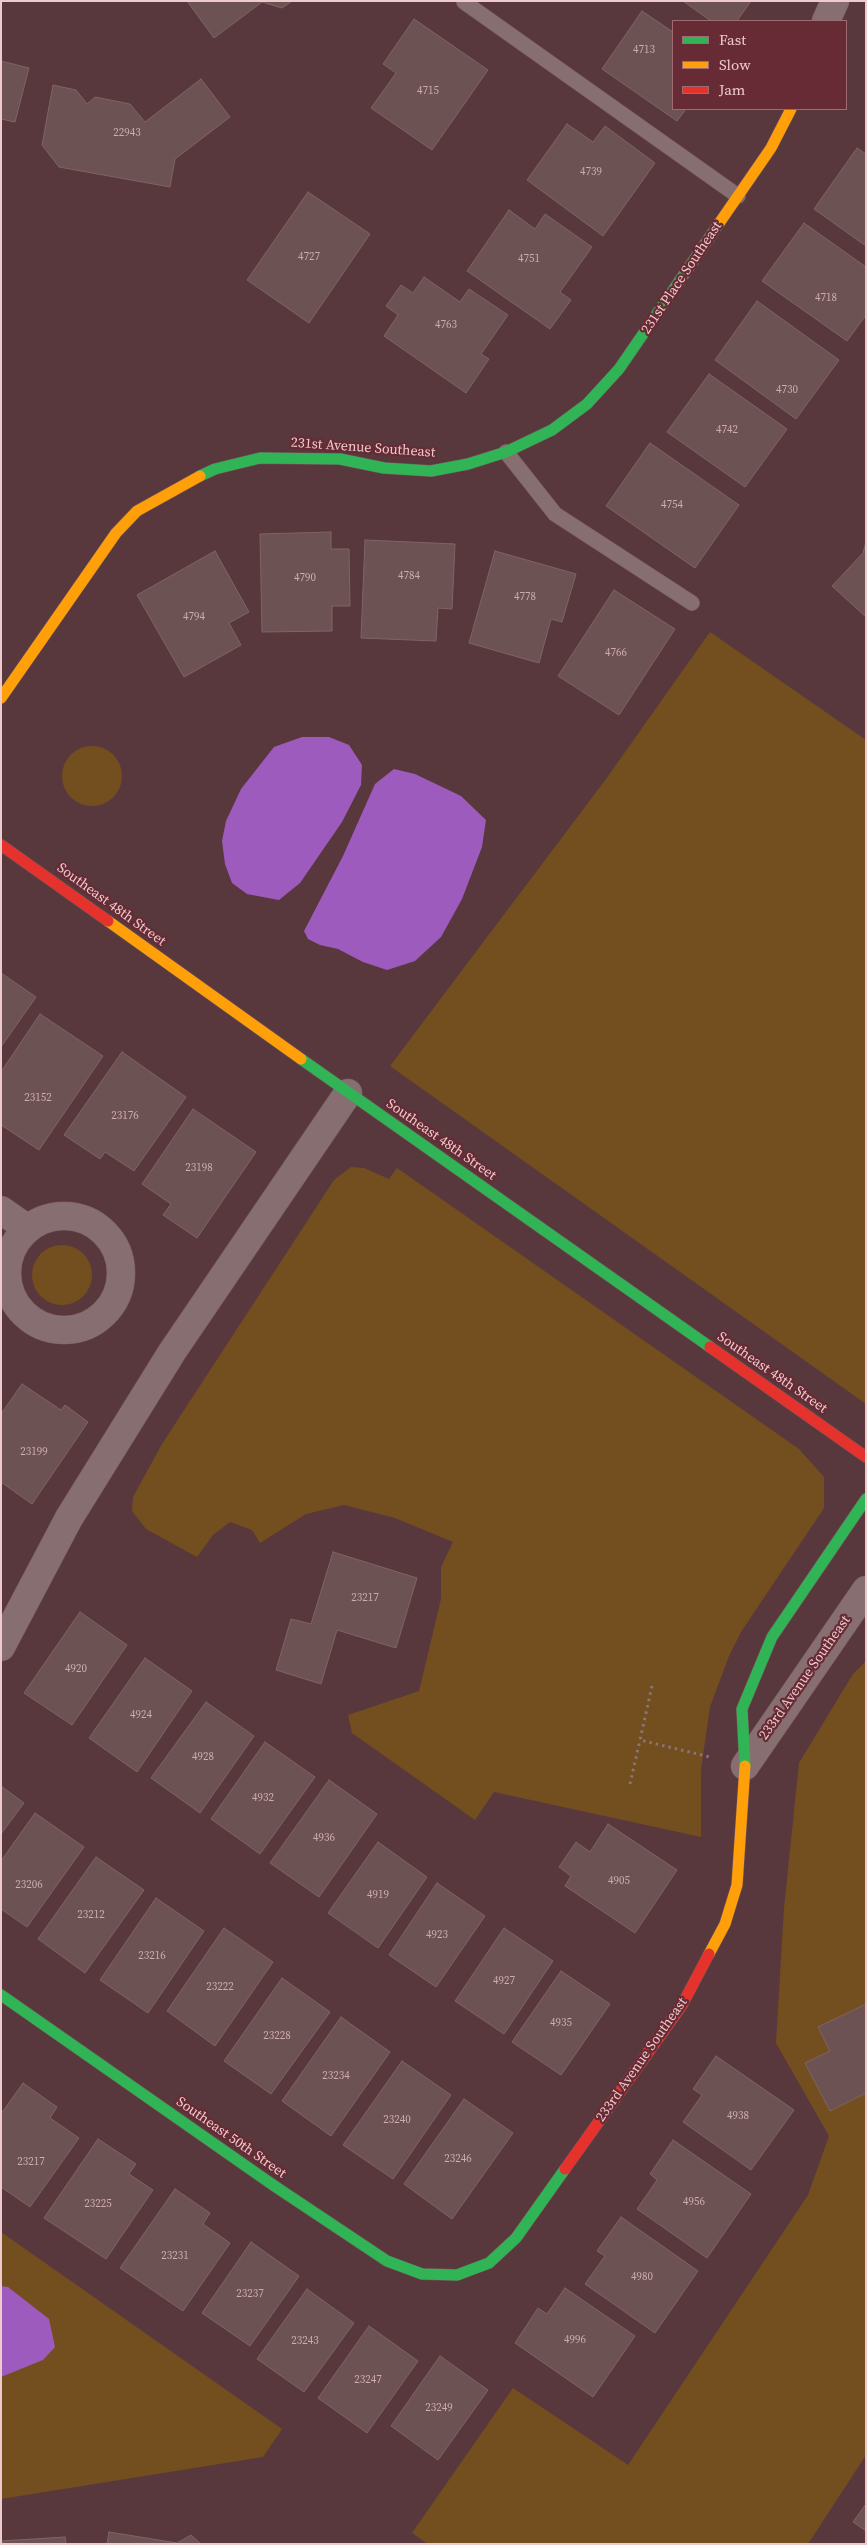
<!DOCTYPE html>
<style>
body{margin:0}
#map{position:relative;width:867px;height:2545px;overflow:hidden;background:#59383d;font-family:"Source Serif 4",serif}
canvas{display:block}
.frame{position:absolute;inset:0;border:2px solid #efcacd;pointer-events:none}
.legend{position:absolute;left:672px;top:20px;width:175px;height:90px;box-sizing:border-box;background:#662b34;border:1px solid #9d6b71;margin:0;padding:6px 9px;list-style:none;font-size:15px;color:#efcacd}
.legend li{display:flex;align-items:center;gap:10px;height:25px}
.legend b{width:25px;border:1px solid #9d6b71}
</style>
<div id="map">
<canvas width="867" height="2545"></canvas>
<div class="frame"></div>
<ul class="legend">
<li><b style="height:6px;background:#30b455"></b>Fast</li>
<li><b style="height:6px;background:#ff9f0a"></b>Slow</li>
<li><b style="height:6px;background:#e5322d"></b>Jam</li>
</ul>
</div>
<script>
const context = document.querySelector('canvas').getContext('2d');
context.lineJoin = 'round';
function paint(path, color) {
  context.fillStyle = color;
  context.fill(path, 'evenodd');
}
function shape(rows) {
  const path = new Path2D();
  for (const r of rows) {
    if (r.length === 3) {
      path.moveTo(r[0] + r[2], r[1]);
      path.arc(r[0], r[1], r[2], 0, 2 * Math.PI);
      continue;
    }
    path.moveTo(r[0], r[1]);
    for (let i = 2; i < r.length; i += 2) path.lineTo(r[i], r[i + 1]);
  }
  return path;
}
function trace(path, color, width, dash) {
  context.strokeStyle = color;
  context.lineWidth = width;
  context.lineCap = dash ? 'butt' : 'round';
  context.setLineDash(dash || []);
  context.stroke(path);
}
function write(font, color, halo, rows, align = 'center') {
  context.font = font + ' "Source Serif 4",serif';
  context.lineWidth = 4.5;
  context.setLineDash([]);
  context.textBaseline = 'middle';
  context.strokeStyle = halo;
  context.fillStyle = color;
  for (const [text, x, y, turn = 0] of rows) {
    context.save();
    context.translate(x, y);
    context.rotate((+turn || 0) * Math.PI / 180);
    context.textAlign = isNaN(turn) ? turn : align;
    if (halo) context.strokeText(text, 0, 0);
    context.fillText(text, 0, 0);
    context.restore();
  }
}
const green = shape([
 [710,632,866,740,866,1404,390,1066,606,779],
 [92,776,30],
 [351,1167,364,1168,389,1179,397,1168,799,1449,824,1477,824,1508,741,1632,729,1656,710,1707,701,1769,701,1837,494,1792,475,1820,352,1733,348,1715,419,1691,441,1599,441,1567,453,1542,395,1518,344,1505,306,1514,260,1543,252,1530,230,1522,213,1535,197,1557,146,1529,132,1511,133,1497,162,1444,334,1180],
 [62,1275,30],
 [866,1661,866,2455,808,2544,428,2544,412,2533,513,2388,628,2465,808,2195,829,2136,776,2043,784,1908,799,1763,853,1674],
 [1,2232,282,2429,263,2457,1,2499]
]);
const water = shape([
 [302,737,329,737,349,745,362,765,361,785,342,822,300,883,279,900,247,894,232,883,225,864,222,841,226,821,241,789,274,747],
 [394,769,415,774,461,796,486,820,482,847,462,899,441,937,415,961,387,970,363,962,338,949,320,945,308,939,304,931,343,856,375,784],
 [1,2286,8,2287,49,2319,55,2347,43,2360,1,2377]
]);
const building = shape([
 [187,1,292,1,282,8,262,2,214,38,187,1],
 [683,1,751,1,737,21,711,21,683,1],
 [642,11,673,32,673,109,686,109,677,121,602,69,642,11],
 [414,19,488,70,432,150,371,108,396,73,383,64,414,19],
 [1,61,29,68,15,122,1,119,1,61],
 [201,79,230,117,175,159,170,187,59,167,42,145,53,85,76,90,87,104,95,97,130,104,145,122,201,79],
 [567,124,593,142,605,126,655,163,603,236,527,180,567,124],
 [857,148,866,154,866,246,814,209,857,148],
 [308,192,370,234,309,323,247,280,308,192],
 [509,210,535,229,545,214,592,247,560,292,571,300,550,329,467,271,509,210],
 [804,223,866,267,866,315,847,341,762,281,804,223],
 [424,277,460,302,469,289,508,315,481,354,489,359,466,393,384,336,398,315,386,306,401,285,413,293,424,277],
 [757,301,839,360,796,419,715,360,757,301],
 [709,374,787,429,745,487,667,432,709,374],
 [650,443,739,505,695,568,606,506,650,443],
 [331,532,331,549,349,549,350,606,332,606,332,631,262,632,260,534,331,532],
 [365,540,455,544,452,609,438,608,436,641,361,638,365,540],
 [866,542,866,617,832,586,863,553,866,542],
 [215,551,249,612,229,623,241,645,184,677,137,595,215,551],
 [495,551,576,574,562,622,551,619,539,663,469,643,495,551],
 [614,590,675,629,619,715,558,676,614,590],
 [1,973,36,997,1,1047,1,973],
 [40,1014,103,1056,39,1150,1,1125,1,1072,40,1014],
 [122,1052,186,1097,134,1171,105,1152,100,1159,64,1135,122,1052],
 [193,1109,256,1152,197,1238,163,1215,171,1204,142,1184,193,1109],
 [22,1384,61,1410,65,1405,88,1422,32,1504,1,1482,1,1414,22,1384],
 [333,1552,417,1578,396,1648,337,1630,321,1684,276,1670,291,1619,311,1624,333,1552],
 [80,1612,127,1645,72,1725,24,1693,80,1612],
 [145,1658,192,1691,137,1772,89,1738,145,1658],
 [206,1702,254,1736,200,1813,151,1778,206,1702],
 [265,1742,315,1777,260,1854,211,1819,265,1742],
 [329,1780,377,1814,319,1897,270,1863,329,1780],
 [1,1786,24,1803,1,1834,1,1786],
 [35,1813,84,1847,27,1927,1,1909,1,1861,35,1813],
 [608,1824,677,1870,635,1933,565,1886,571,1876,559,1867,576,1842,590,1852,608,1824],
 [378,1842,427,1877,378,1948,328,1913,378,1842],
 [96,1857,144,1890,85,1973,38,1939,96,1857],
 [437,1883,485,1916,436,1987,389,1955,437,1883],
 [156,1898,204,1931,148,2013,100,1980,156,1898],
 [224,1928,273,1962,215,2046,167,2011,224,1928],
 [504,1928,553,1961,504,2034,455,2001,504,1928],
 [561,1971,610,2004,561,2075,512,2042,561,1971],
 [282,1978,330,2012,271,2094,224,2061,282,1978],
 [866,2004,866,2093,830,2111,805,2063,830,2051,818,2027,866,2004],
 [341,2017,390,2052,331,2136,282,2101,341,2017],
 [716,2056,794,2110,751,2170,683,2122,702,2095,693,2089,716,2056],
 [402,2061,451,2095,393,2179,343,2145,402,2061],
 [23,2083,57,2107,50,2118,79,2138,30,2207,1,2187,1,2114,23,2083],
 [464,2099,513,2133,452,2219,404,2184,464,2099],
 [98,2139,136,2164,129,2174,153,2190,106,2259,44,2218,98,2139],
 [673,2140,751,2194,707,2258,637,2209,657,2180,650,2174,673,2140],
 [175,2189,210,2213,203,2224,230,2243,183,2311,120,2268,175,2189],
 [621,2217,698,2271,655,2333,585,2284,605,2256,597,2251,621,2217],
 [251,2242,299,2276,250,2346,202,2313,251,2242],
 [565,2288,635,2336,593,2397,515,2343,538,2308,547,2314,565,2288],
 [307,2289,354,2323,304,2392,257,2359,307,2289],
 [369,2326,418,2361,367,2433,318,2398,369,2326],
 [440,2356,488,2390,438,2460,391,2426,440,2356],
 [866,2504,866,2531,853,2522,866,2504],
 [109,2532,177,2543,191,2535,201,2544,107,2544,109,2532],
 [65,2537,66,2544,1,2544,1,2541,65,2537]
]);
const path = shape([
 [652,1686,640,1740,710,1757],
 [630,1784,640,1740]
]);
const lane = shape([
 [464,2,738,196],
 [506,452,555,514,692,603]
]);
const street = shape([
 [826,21,835,1],
 [1,1210,28,1229],
 [64,1273,57],
 [1,1647,69,1518,172,1352,348,1093],
 [745,1766,866,1590]
]);
const fast = shape([
 [200,476,215,469,260,458,340,459,384,468,431,471,468,464,506,452,552,430,587,404,619,369,720,222],
 [301,1059,710,1347],
 [745,1766,742,1709,772,1637,866,1499],
 [1,1995,273,2185,387,2261,422,2274,457,2275,489,2263,516,2238,565,2169]
]);
const slow = shape([
 [720,222,771,148,791,109],
 [1,698,116,533,137,511,200,476],
 [108,921,301,1059],
 [709,1954,725,1924,737,1885,745,1766]
]);
const jam = shape([
 [1,845,108,921],
 [710,1347,866,1457],
 [565,2169,682,2005,709,1954]
]);
const numberNames = [
 ["4713",644,50],
 ["4715",428,91],
 ["22943",127,133],
 ["4739",591,172],
 ["4727",309,257],
 ["4751",529,259],
 ["4718",826,298],
 ["4763",446,325],
 ["4730",787,390],
 ["4742",727,430],
 ["4754",672,505],
 ["4784",409,576],
 ["4790",305,578],
 ["4778",525,597],
 ["4794",194,617],
 ["4766",616,653],
 ["23152",38,1098],
 ["23176",125,1116],
 ["23198",199,1168],
 ["23199",34,1452],
 ["23217",365,1598],
 ["4920",76,1669],
 ["4924",141,1715],
 ["4928",203,1757],
 ["4932",263,1798],
 ["4936",324,1838],
 ["4905",619,1881],
 ["23206",29,1885],
 ["4919",378,1895],
 ["23212",91,1915],
 ["4923",437,1935],
 ["23216",152,1956],
 ["4927",504,1981],
 ["23222",220,1987],
 ["4935",561,2023],
 ["23228",277,2036],
 ["23234",336,2076],
 ["4938",738,2116],
 ["23240",397,2120],
 ["23246",458,2159],
 ["23217",31,2162],
 ["4956",694,2202],
 ["23225",98,2204],
 ["23231",175,2256],
 ["4980",642,2277],
 ["23237",250,2294],
 ["4996",575,2340],
 ["23243",305,2341],
 ["23247",368,2380],
 ["23249",439,2408]
];
const streetNames = [
 ["231st Place Southeast",682,278,-56],
 ["231st Avenue Southeast",363,448,4],
 ["Southeast 48th Street",111,905,36],
 ["Southeast 48th Street",441,1140,35],
 ["Southeast 48th Street",772,1373,35],
 ["233rd Avenue Southeast",805,1678,-55],
 ["233rd Avenue Southeast",642,2060,-55],
 ["Southeast 50th Street",231,2138,35]
];
paint(green, '#734e1f');
paint(water, '#9d5bbe');
paint(building, '#6c5253');
trace(building, '#806464', 1);
trace(lane, '#725559', 16);
trace(street, '#725559', 29);
trace(fast, '#725559', 12);
trace(slow, '#725559', 12);
trace(jam, '#725559', 12);
trace(path, '#897476', 3, [2.5, 4]);
trace(lane, '#866e71', 15);
trace(street, '#866e71', 28);
trace(fast, '#30b455', 11);
trace(slow, '#ff9f0a', 11);
trace(jam, '#e5322d', 11);
write('11px', '#ceacae', null, numberNames);
write('14px', '#efcacd', '#662b34', streetNames);
</script>
